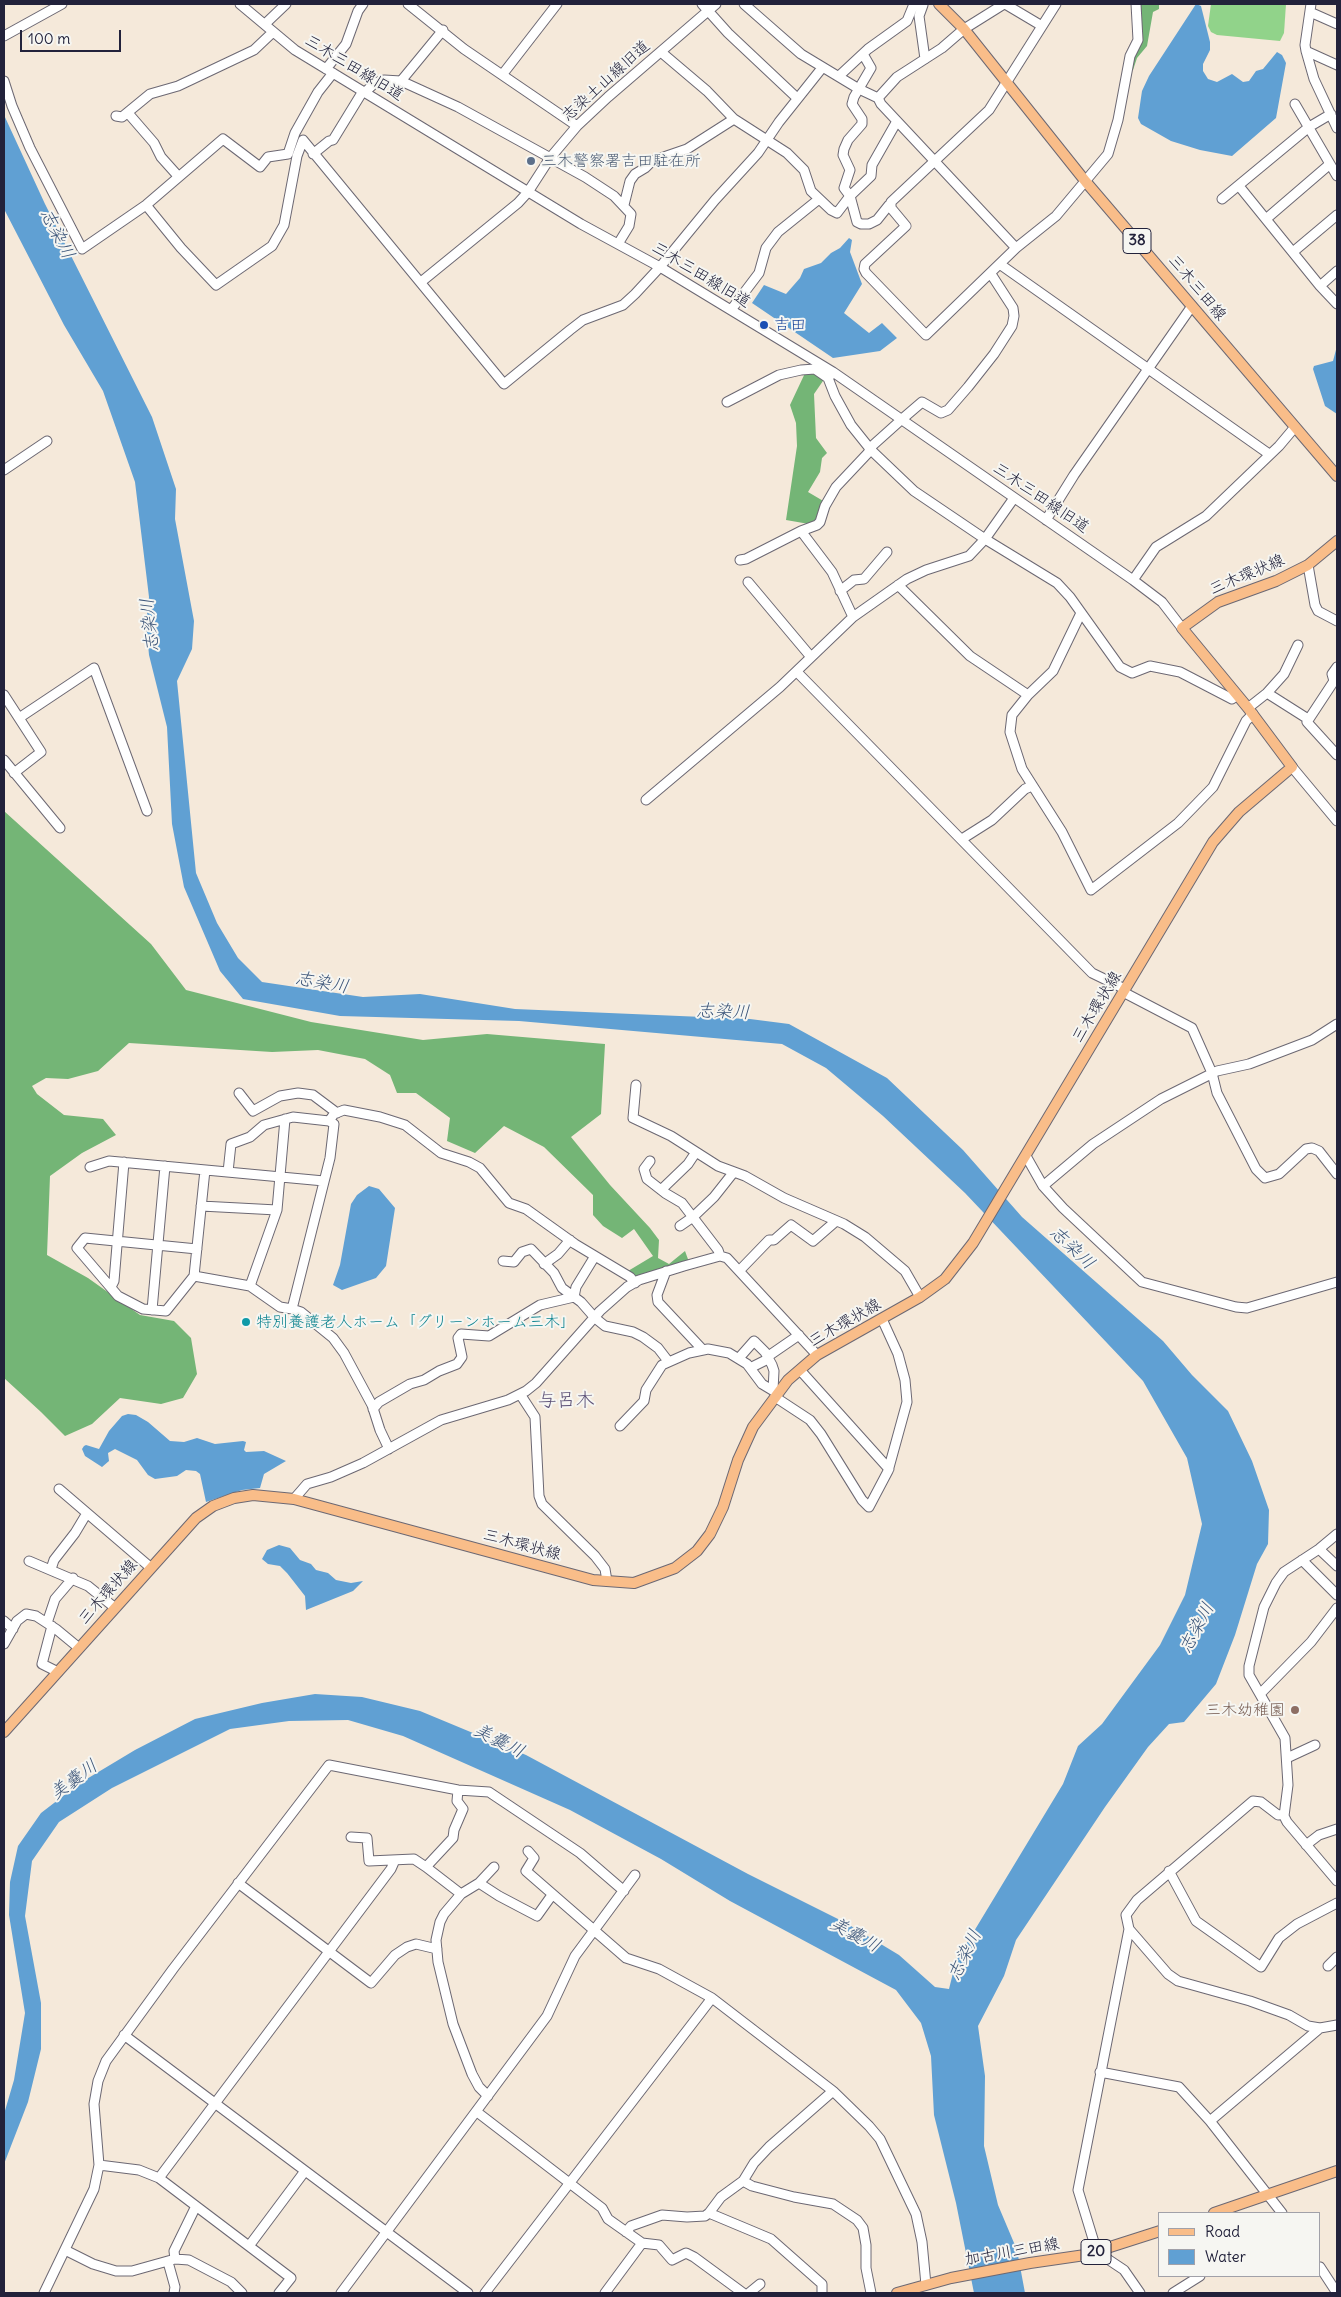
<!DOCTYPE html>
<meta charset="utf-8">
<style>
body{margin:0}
#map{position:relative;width:1341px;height:2297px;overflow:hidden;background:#f5e9da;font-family:Delius,sans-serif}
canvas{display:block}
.frame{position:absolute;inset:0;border:5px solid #22223b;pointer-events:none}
.legend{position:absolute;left:1158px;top:2212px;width:162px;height:65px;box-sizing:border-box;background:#f6f6f2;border:1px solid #a1a1a9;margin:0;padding:6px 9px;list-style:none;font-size:15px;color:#22223b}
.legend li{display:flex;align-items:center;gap:10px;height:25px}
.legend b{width:25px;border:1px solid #a1a1a9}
.scale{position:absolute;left:20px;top:30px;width:101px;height:22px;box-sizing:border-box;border:2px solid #22223b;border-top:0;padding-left:6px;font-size:15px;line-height:18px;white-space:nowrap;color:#22223b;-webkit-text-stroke:4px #f6f6f2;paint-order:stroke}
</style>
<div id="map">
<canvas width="1341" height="2297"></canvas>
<div class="frame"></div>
<ul class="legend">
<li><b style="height:6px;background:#f9bd89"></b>Road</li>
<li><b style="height:14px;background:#60a0d3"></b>Water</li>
</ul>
<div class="scale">100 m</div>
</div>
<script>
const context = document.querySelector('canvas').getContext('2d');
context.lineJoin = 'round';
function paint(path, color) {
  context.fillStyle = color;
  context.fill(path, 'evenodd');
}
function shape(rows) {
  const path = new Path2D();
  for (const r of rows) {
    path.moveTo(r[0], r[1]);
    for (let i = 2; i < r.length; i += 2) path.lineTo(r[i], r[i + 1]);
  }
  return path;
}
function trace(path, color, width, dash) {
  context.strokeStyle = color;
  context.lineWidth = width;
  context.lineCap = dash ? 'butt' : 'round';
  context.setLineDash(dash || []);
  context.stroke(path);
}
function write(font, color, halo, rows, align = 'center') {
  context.font = font + ' Delius,"Klee One",sans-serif';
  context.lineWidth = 4;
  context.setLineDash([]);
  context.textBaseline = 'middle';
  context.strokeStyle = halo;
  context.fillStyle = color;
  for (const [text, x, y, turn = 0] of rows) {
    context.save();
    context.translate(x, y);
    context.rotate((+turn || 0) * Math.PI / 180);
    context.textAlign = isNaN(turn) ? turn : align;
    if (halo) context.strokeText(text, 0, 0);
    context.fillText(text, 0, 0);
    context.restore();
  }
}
const green = shape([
 [1211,4,1286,4,1284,33,1280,41,1217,35,1211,32,1208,26]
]);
const forest = shape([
 [1138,4,1159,4,1159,9,1153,12,1147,46,1137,58,1133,70,1131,63,1140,44],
 [806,371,813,371,825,378,814,394,816,438,827,453,822,458,820,472,808,492,825,502,817,519,814,523,809,524,786,520,797,446,796,423,790,405],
 [4,811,151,944,186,990,311,1022,423,1040,487,1034,605,1044,601,1114,571,1137,610,1185,650,1228,659,1240,658,1258,669,1264,685,1251,689,1262,635,1278,628,1271,653,1256,634,1229,622,1238,603,1226,593,1215,593,1195,544,1147,504,1126,475,1153,447,1141,450,1118,416,1093,397,1093,390,1075,365,1059,318,1050,272,1052,129,1043,98,1071,68,1079,46,1078,32,1086,37,1094,64,1115,103,1119,116,1135,82,1153,50,1176,47,1255,88,1278,140,1315,174,1321,191,1338,197,1374,183,1398,161,1404,120,1398,92,1424,65,1436,41,1412,4,1378]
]);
const water = shape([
 [1196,4,1201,6,1210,42,1210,50,1203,64,1203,71,1208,79,1217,82,1232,74,1243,82,1249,81,1256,71,1263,69,1277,52,1282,55,1286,63,1276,118,1232,156,1200,150,1171,141,1141,124,1138,118,1142,91,1149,76],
 [4,115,45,204,152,417,176,489,175,519,194,621,192,649,177,681,196,873,217,923,238,958,262,982,363,997,420,994,515,1009,750,1019,789,1024,887,1078,963,1150,1022,1217,1163,1341,1192,1375,1228,1411,1252,1461,1269,1510,1268,1544,1257,1564,1235,1635,1216,1684,1184,1722,1169,1724,1148,1747,1105,1807,1016,1940,1004,1976,978,2026,985,2076,984,2146,998,2205,1017,2250,1025,2293,974,2293,956,2203,934,2115,931,2056,921,2023,896,1990,730,1901,661,1859,570,1810,403,1736,348,1720,289,1721,230,1729,112,1788,59,1822,32,1861,25,1916,41,2003,41,2049,28,2102,4,2164,4,2114,14,2080,25,2013,9,1915,10,1882,18,1846,41,1813,80,1783,135,1750,195,1719,262,1703,315,1694,362,1697,420,1711,526,1755,748,1874,846,1923,899,1955,935,1987,949,1989,956,1961,1063,1784,1078,1746,1102,1724,1160,1645,1185,1595,1202,1524,1187,1458,1143,1381,965,1193,883,1116,826,1068,782,1044,519,1021,340,1016,243,999,220,971,184,887,172,824,167,727,149,655,146,623,149,597,135,482,103,391,64,325,4,209],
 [849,238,852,240,850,252,862,284,844,313,869,333,882,323,897,338,880,351,833,358,752,303,764,285,786,294,800,278,804,269,821,263,831,253,840,248],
 [1337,346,1337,414,1325,406,1313,369,1314,366,1333,361],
 [369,1186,379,1189,395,1208,386,1266,376,1278,342,1290,333,1285,340,1265,351,1204,357,1195],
 [128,1414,136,1415,148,1422,170,1441,184,1442,197,1438,215,1444,243,1441,246,1442,244,1450,246,1452,264,1451,286,1461,264,1474,260,1488,242,1490,206,1502,200,1474,196,1471,186,1470,177,1476,155,1479,148,1475,137,1460,115,1449,108,1453,109,1461,102,1467,85,1456,82,1449,84,1446,86,1445,99,1449,109,1431,122,1416],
 [279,1545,290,1548,300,1560,311,1564,316,1570,328,1573,336,1580,351,1583,363,1581,353,1591,306,1610,305,1596,287,1573,280,1566,268,1564,262,1559,267,1550]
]);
const minor = shape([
 [240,4,295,50,581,224,660,267,833,372,1133,580,1162,602,1182,628],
 [408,4,464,49,577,126],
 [702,4,728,33,797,98],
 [744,4,801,54,859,89,878,98,881,104,1016,248],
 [1005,4,1042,26],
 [1056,4,989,110,891,202,891,208,906,226,865,264,864,269,866,273,926,335,1016,248,1056,216,1108,154,1118,120,1130,56,1138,40,1136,4],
 [1311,4,1305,45,1306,51,1337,65],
 [923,5,919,16,925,59],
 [1310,12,1337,24],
 [265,24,286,4],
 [4,36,62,4],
 [1306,51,1314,79,1337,128],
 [661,52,707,91,734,119,787,153,804,170,811,191,831,210,837,213,850,196,871,176,872,165,897,121],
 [863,54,871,68,854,97,852,104,862,119,862,124,848,140,844,149,843,155,850,170,844,188,850,196,857,222,861,224,869,224,877,220,889,205],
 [326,69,346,44,358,11,363,4],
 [502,75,557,4],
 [839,76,868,49,907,21,914,4],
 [4,81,12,106,30,148,82,249,146,205,223,139,260,167,268,157,288,154,295,133,318,92,333,73],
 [401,81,443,30],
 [365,92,375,83,384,80,401,81,458,107,585,177,614,196,631,214,629,226,618,244],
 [878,98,897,77,942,48,964,29,1004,4],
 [1295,104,1337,176],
 [128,113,154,143,161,157,178,176],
 [116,116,122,117,150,94,178,86,254,50,273,32],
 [313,154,329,141,333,140,363,91],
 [1239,186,1320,286,1337,304],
 [1222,199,1309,127,1331,114],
 [146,205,181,248,216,285,272,246,284,225,297,156,303,140,504,384,570,330,583,320,623,305,635,294,660,267,715,200,758,153,779,122,822,68],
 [624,205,630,181,635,174,645,168,652,161,687,149,734,119],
 [1266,219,1330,164],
 [1293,252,1337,215],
 [1001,265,1269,454],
 [421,282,518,203,528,192,550,158,577,126,608,97,716,4],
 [1320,286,1337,271],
 [731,310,759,273,766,248,778,232,819,199],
 [833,372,828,378,835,396,851,425,871,450,914,491,985,539,1057,583,1070,597,1120,667,1132,673,1150,666,1180,672,1232,699,1237,695],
 [727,402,779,375,801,370,815,369,828,378],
 [4,470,47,441],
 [1046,520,1074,475,1192,306],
 [801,531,832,572,853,617],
 [740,560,746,559,801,531,817,525,820,522,825,506,836,487,868,453,872,446,901,420,922,402,941,413,948,410,968,387,994,354,1012,326,1014,316,1013,308,991,274],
 [1308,565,1315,605,1318,611,1337,621],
 [1133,580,1156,547,1206,516,1279,446,1295,427],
 [748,582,811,657],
 [898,585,970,656,1028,695],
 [840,591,854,580,864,579,887,552],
 [1081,613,1053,671,1028,695,1012,715,1010,732,1022,769,1062,832,1091,890,1178,823,1213,787,1246,721,1253,714],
 [1337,667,1332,674,1334,681,1307,722,1337,755],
 [797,672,1092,973,1125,989],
 [1267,693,1308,719],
 [4,695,41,752,14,773],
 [1248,708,1267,693,1284,674,1298,645],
 [19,718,94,668,147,811],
 [4,760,60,828],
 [1292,767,1337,821],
 [646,800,780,687,853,617,907,579,926,570,969,556,985,539,1014,498],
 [962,839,992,820,1025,789,1032,786],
 [1123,992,1192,1028,1212,1073,1217,1093,1256,1169,1265,1178,1279,1174,1306,1149,1312,1148,1319,1151,1337,1174],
 [636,1085,633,1118,671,1136,718,1166,745,1176,784,1198,844,1224,865,1237,905,1271,920,1297],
 [239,1093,253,1111,280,1096,298,1093,313,1095,337,1113],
 [329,1121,334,1114,344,1110,380,1117,405,1125,441,1153,469,1162,480,1168,509,1203,526,1209,575,1244,630,1277,635,1283],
 [1026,1156,1043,1186,1063,1208,1142,1282,1236,1307,1247,1308,1337,1282],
 [650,1161,644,1169,647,1179,665,1193,682,1203,718,1250,720,1256],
 [90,1167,109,1161,324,1181],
 [1043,1186,1093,1144,1161,1099,1217,1071,1249,1064,1312,1040,1337,1024],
 [661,1190,688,1164,696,1152],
 [201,1206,277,1210],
 [680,1226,693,1217,714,1197,733,1173],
 [197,1249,85,1238,77,1248,118,1296,143,1309,166,1311,194,1276,250,1286,280,1307,292,1309,330,1158,334,1124,329,1121,293,1117,264,1125,250,1137,231,1144,228,1172],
 [503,1261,514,1262,522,1252,531,1249,554,1273,562,1288,581,1302,595,1318,605,1326,633,1332,643,1337,658,1348,668,1361],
 [544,1264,558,1254,570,1240],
 [740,1270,769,1240,774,1240,791,1225,813,1241,836,1221],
 [666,1271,657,1295,658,1302,703,1350],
 [194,1276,205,1170],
 [250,1286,277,1210,285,1119],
 [111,1287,114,1281,124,1162],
 [292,1309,301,1312,333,1338,344,1353,372,1405,380,1430,389,1449],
 [152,1310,165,1166],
 [767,1357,799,1335],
 [739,1358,754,1341,765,1352,772,1365,774,1371,773,1390],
 [750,1368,768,1359],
 [800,1370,889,1469],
 [520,1394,535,1417,539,1496,542,1504,595,1556,605,1569,607,1581],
 [775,1397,810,1420,821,1434,862,1500,869,1507,888,1471,907,1402,905,1380,898,1354,882,1319],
 [373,1409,379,1402,410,1384,424,1380,439,1371,457,1364,462,1357,458,1338,461,1334,489,1336,540,1305,574,1297,576,1287,595,1256],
 [620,1426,644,1401,646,1390,662,1365,689,1353,708,1349,729,1353,747,1364,762,1384,777,1393],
 [59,1489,150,1567],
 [294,1499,307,1484,331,1477,363,1463,441,1420,508,1400,526,1391,536,1383,600,1311,627,1287,639,1280,684,1266,720,1256,727,1258,817,1355],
 [1337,1534,1319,1549,1284,1572,1276,1583,1264,1607,1249,1666,1249,1675,1285,1738,1288,1785,1284,1816,1287,1822,1337,1881],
 [1319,1549,1337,1566],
 [1302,1560,1337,1595],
 [29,1561,88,1586,114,1607],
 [51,1569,54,1560,75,1533,87,1513],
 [4,1621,13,1629],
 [47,1623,55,1599,73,1578],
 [52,1626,42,1664,58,1672],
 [4,1644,17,1621,26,1614,36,1616,56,1629,79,1648],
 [1260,1694,1311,1642,1337,1608],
 [1287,1758,1315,1745],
 [351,1837,367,1838,369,1861,414,1859,426,1867,453,1838,454,1830,463,1809,457,1801,458,1790],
 [1306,1845,1319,1835,1337,1829],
 [528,1851,534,1858,526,1871,626,1958,659,1969,712,1998,833,2091,869,2126,880,2139,916,2214,922,2242,926,2285],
 [426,1867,461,1894],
 [1169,1871,1196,1921,1261,1967,1279,1938,1297,1924,1337,1903],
 [238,1883,371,1983,395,1955,407,1947,416,1944,437,1949],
 [479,1883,494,1867],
 [1129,1929,1168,1974,1178,1981,1250,2001,1289,2015,1308,2026,1320,2028,1337,2025],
 [1328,1966,1337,1957],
 [124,2035,468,2293],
 [1100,2072,1179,2087,1210,2121,1282,2213],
 [488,2096,479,2087,472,2074,453,2024,438,1962,436,1940,440,1922,444,1914,461,1894,479,1883,499,1896,537,1916,552,1895],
 [477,2112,602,2208,608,2219,642,2243,659,2245,672,2260,686,2253,694,2257,743,2293],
 [1210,2121,1320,2028],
 [99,2165,139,2170,159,2178,291,2278,279,2293],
 [159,2178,391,1869,395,1860],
 [743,2181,752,2186,794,2197,833,2204,857,2220,863,2228,866,2245,866,2268,871,2293],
 [709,2213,771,2239,822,2284,822,2293],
 [626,2232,631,2226,662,2215,687,2217,705,2216,709,2213,721,2197,743,2181,754,2163,769,2147,833,2091],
 [249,2246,305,2171],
 [65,2250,93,2264,116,2271,132,2271,175,2259,189,2260,231,2282,242,2293],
 [175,2259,174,2251,196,2206],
 [168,2262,175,2287,174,2293],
 [1320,2267,1337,2293],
 [44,2293,94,2189,99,2165,94,2104,98,2081,106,2061,173,1969,329,1765,458,1790,489,1792,580,1853,624,1891],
 [341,2293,547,2016,575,1956,635,1875],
 [485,2293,712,1998],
 [605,2293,642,2243],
 [749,2293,760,2284],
 [1140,2293,1124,2270,1097,2252,1078,2190,1129,1929,1126,1915,1137,1900,1253,1801,1261,1802,1278,1815,1284,1814],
 [1173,2293,1200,2276]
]);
const major = shape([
 [939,4,964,29,1086,182,1337,476],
 [4,1732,196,1518,213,1506,234,1498,253,1495,294,1499,593,1580,634,1583,675,1568,697,1551,710,1534,723,1507,738,1460,753,1427,788,1380,817,1355,920,1297,945,1279,973,1243,1213,842,1239,812,1292,767,1248,708,1182,628,1218,602,1276,581,1308,565,1337,541],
 [1214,2213,1337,2171],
 [897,2293,951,2278,1030,2263,1085,2255,1160,2231]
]);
const markers = [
 [531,161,5,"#5c6f8a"],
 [764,325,5,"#1a4fb4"],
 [246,1322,5,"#0f9aa8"],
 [1295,1710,5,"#8d6e63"]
];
const shields = [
 [1137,241,28],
 [1096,2252,30]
];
const shieldNames = [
 ["38",1137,241],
 ["20",1096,2252]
];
const streetNames = [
 ["三木三田線旧道",354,68,31],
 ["志染土山線旧道",606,81,-42],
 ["三木三田線旧道",701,275,31],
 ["三木三田線",1197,288,50],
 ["三木三田線旧道",1041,498,34],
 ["三木環状線",1247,575,-23],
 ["三木環状線",1097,1007,-59],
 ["三木環状線",845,1323,-30],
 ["三木環状線",522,1545,15],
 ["三木環状線",108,1592,-49],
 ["加古川三田線",1012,2252,-10]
];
const serviceNames = [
 ["三木警察署吉田駐在所",541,161]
];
const transitNames = [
 ["吉田",774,325]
];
const cultureNames = [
 ["特別養護老人ホーム「グリーンホーム三木」",256,1322]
];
const educationNames = [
 ["三木幼稚園",1285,1710]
];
const waterNames = [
 ["志染川",57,234,63],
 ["志染川",150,625,-96],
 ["志染川",322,983,10],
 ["志染川",723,1012,2],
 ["志染川",1072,1248,43],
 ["志染川",1197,1628,-62],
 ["美嚢川",499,1741,27],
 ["美嚢川",74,1780,-36],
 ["美嚢川",855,1935,29],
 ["志染川",965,1955,-64]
];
const quarterNames = [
 ["与呂木",566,1401]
];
paint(green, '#91d38a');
paint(forest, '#74b576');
paint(water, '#60a0d3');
trace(minor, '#6c6873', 11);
trace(major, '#6c6873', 12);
trace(minor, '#fff', 9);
trace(major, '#f9bd89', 10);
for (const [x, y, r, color] of markers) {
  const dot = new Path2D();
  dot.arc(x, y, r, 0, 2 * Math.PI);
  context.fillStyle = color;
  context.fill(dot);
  trace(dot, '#f6f6f2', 2);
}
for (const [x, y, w] of shields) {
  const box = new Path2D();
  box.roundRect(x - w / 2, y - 12.5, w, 25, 4);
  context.fillStyle = '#f6f6f2';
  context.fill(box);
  trace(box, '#22223b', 1);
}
write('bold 15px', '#22223b', null, shieldNames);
write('16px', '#22223b', '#f6f6f2', streetNames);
write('16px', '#4e5e75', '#f6f6f2', serviceNames, 'left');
write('16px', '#164399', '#f6f6f2', transitNames, 'left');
write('16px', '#0d838f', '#f6f6f2', cultureNames, 'left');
write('16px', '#785e54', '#f6f6f2', educationNames, 'right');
write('italic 18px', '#3b5478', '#f6f6f2', waterNames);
write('19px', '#5d5278', '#f6f6f2', quarterNames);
</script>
